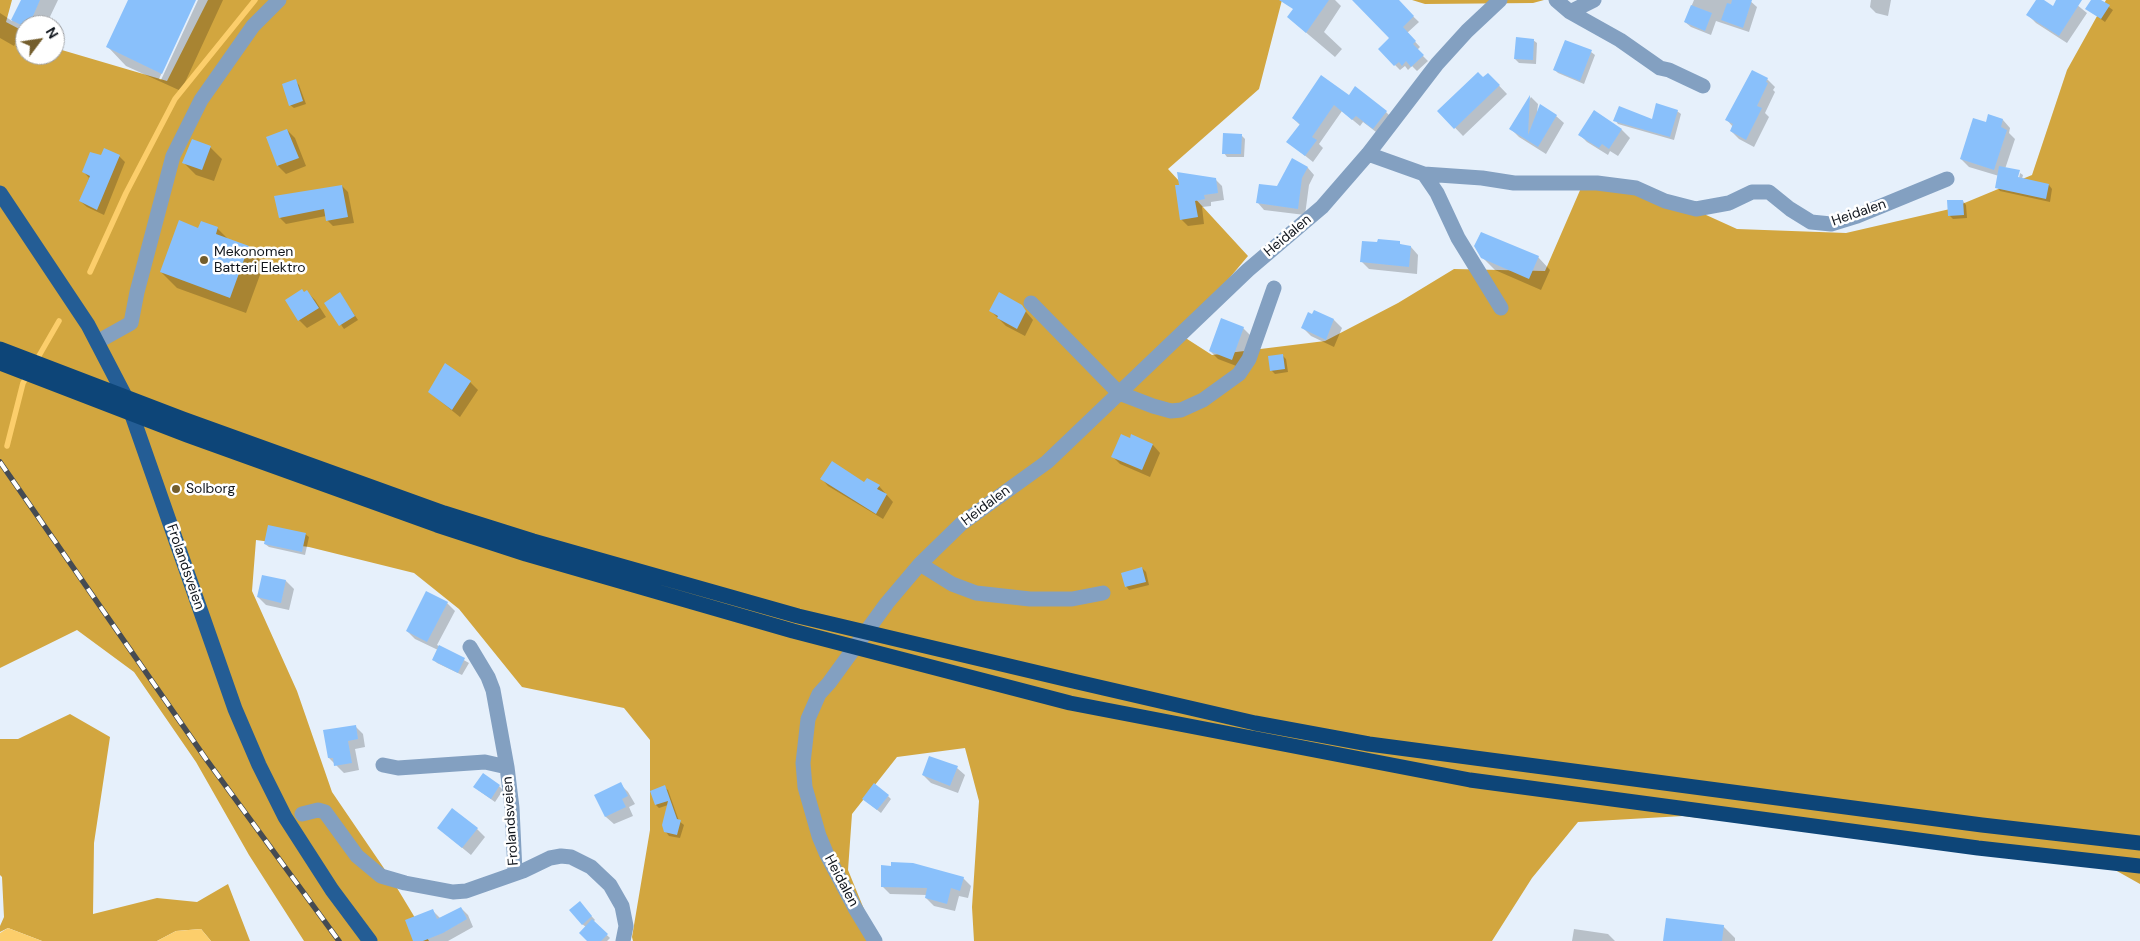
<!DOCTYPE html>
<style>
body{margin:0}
#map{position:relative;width:2140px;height:941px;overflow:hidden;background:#e6f0fb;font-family:"DM Sans",sans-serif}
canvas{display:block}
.north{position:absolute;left:15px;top:15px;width:50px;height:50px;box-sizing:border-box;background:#fff;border:1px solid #9fa1a4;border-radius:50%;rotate:59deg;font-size:14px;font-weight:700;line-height:20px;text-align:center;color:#10151c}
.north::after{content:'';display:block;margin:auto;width:18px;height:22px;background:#745e2d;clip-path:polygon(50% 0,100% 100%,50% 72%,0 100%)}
</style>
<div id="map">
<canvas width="2140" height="941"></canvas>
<div class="north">N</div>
</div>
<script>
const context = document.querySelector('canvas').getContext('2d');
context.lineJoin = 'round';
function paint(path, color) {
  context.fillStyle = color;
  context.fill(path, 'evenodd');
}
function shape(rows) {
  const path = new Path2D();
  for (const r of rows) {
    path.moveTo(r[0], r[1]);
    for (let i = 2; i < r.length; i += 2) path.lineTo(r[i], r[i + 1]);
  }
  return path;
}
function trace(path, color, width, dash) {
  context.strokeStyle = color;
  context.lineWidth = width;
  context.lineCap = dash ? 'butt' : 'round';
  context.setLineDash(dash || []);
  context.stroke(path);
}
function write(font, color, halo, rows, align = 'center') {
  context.font = font + ' "DM Sans",sans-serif';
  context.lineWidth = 5;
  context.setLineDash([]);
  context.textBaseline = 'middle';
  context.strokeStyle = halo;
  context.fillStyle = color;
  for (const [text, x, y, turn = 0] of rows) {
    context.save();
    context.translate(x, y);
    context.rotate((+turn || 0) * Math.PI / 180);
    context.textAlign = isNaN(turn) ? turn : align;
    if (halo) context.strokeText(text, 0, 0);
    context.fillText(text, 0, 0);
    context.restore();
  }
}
const forest = shape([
 [0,0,12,0,6,22,25,32,25,55,55,55,55,48,167,81,208,0,1282,0,1259,89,1168,169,1248,256,1188,327,1184,337,1212,355,1325,341,1398,303,1454,269,1545,271,1581,188,1640,185,1737,229,1846,233,1950,209,2032,175,2067,70,2106,0,2140,0,2140,884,2108,866,1683,816,1578,822,1532,878,1492,941,974,941,972,907,979,801,965,748,897,757,852,814,848,870,877,941,633,941,632,937,650,830,650,740,624,708,522,687,459,609,414,573,309,547,256,540,252,591,297,691,332,792,394,883,429,941,304,941,249,855,196,762,134,672,77,630,0,668],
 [1412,0,1544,0,1533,3,1425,4],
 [70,714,110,737,94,843,93,914,157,898,197,902,228,884,250,941,211,941,201,929,176,931,157,941,42,941,8,928,0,932,0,926,4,917,2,877,0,875,0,739,18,739]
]);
const water = shape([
 [8,928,42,941,0,941,0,933],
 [201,929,211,941,157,941,176,931]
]);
const shadow = shape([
 [22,0,58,0,46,25,25,25,25,32,23,30,14,46,0,38,0,13,12,21],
 [129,0,223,0,181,91,126,66,108,47],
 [195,0,198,0,161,80,159,79],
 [1297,0,1335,0,1341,6,1324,32,1342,49,1335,57,1296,24,1294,10],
 [1363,0,1396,0,1419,22,1407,33,1420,47,1417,50,1428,61,1417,71,1412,66,1408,70,1405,66,1400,70,1379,49,1391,38],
 [1694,0,1749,0,1757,7,1749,32,1716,21,1711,35,1691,27,1685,22],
 [1871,0,1891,0,1888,16,1876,13,1870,7],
 [2037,0,2041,0,2053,8,2058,0,2071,0,2087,13,2067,43,2036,23,2028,15],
 [2093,0,2099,0,2113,10,2105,22,2087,9],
 [1533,40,1537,43,1536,64,1519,63,1515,59],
 [1591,52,1595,55,1584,84,1558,73,1555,70],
 [1752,71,1767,79,1775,87,1773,90,1775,92,1765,113,1769,117,1754,147,1739,139,1731,131,1733,127,1727,120],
 [1488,74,1507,94,1463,136,1439,111],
 [295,81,299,85,306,104,294,108,290,105],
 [1349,96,1386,112,1393,119,1380,135,1363,122,1360,126,1342,111,1319,144,1323,148,1313,162,1288,142,1300,125,1293,118],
 [1531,97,1538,104,1537,113,1556,116,1564,123,1546,154,1519,137,1511,129],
 [1677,111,1681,114,1674,140,1618,124,1615,120,1652,121],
 [1594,112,1622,130,1630,138,1618,156,1610,151,1608,155,1587,142,1580,135],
 [2003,120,2010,128,2009,133,2015,139,2005,169,2020,172,2018,172,2016,183,2018,184,2020,173,2023,175,2022,179,2049,185,2052,189,2050,202,2000,191,1997,187,1999,176,1969,167,1961,159,1987,123],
 [287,130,295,138,306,166,286,174,278,166,267,138],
 [1241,135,1245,139,1244,157,1227,157,1224,153],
 [210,147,222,159,214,181,196,175,184,163],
 [119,156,125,162,104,215,87,207,80,201,89,178,83,171,101,157],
 [1293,160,1308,168,1314,175,1309,185,1305,215,1264,210,1258,203,1278,187],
 [1215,179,1222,186,1224,200,1211,202,1211,206,1202,207,1204,224,1188,226,1181,219,1177,186],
 [342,186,348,192,354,223,333,226,327,220,326,216,286,224,280,218],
 [1963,201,1966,205,1967,218,1953,219,1949,215],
 [217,228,230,241,248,248,264,264,246,313,177,288,161,272,199,229],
 [1399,243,1403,246,1411,247,1418,255,1417,274,1369,269,1361,261],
 [1482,257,1538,257,1550,270,1541,290,1495,270],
 [307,292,315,300,326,317,307,328,299,320,305,293],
 [343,298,358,320,344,329,326,303],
 [1021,306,1033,320,1025,336,1006,326,991,311],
 [1314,312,1334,320,1342,328,1334,347,1311,336,1303,328],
 [1243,328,1251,336,1239,367,1218,359,1210,351],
 [1283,356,1286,359,1288,372,1275,374,1271,370],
 [470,382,478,390,460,417,429,392],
 [1132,436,1153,445,1160,453,1150,477,1120,464,1112,456],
 [822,479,879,486,893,502,883,519,828,486],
 [305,534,309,537,305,555,269,547,265,544],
 [1142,568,1146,572,1149,585,1129,590,1126,586],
 [263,576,286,581,294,589,289,610,266,605,258,597],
 [447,603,455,611,437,645,469,663,462,675,437,663,433,659,438,650,415,639,407,631],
 [355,726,363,734,365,747,355,749,359,770,344,773,329,758],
 [957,768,965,775,958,793,931,783,923,775],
 [620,784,628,792,635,804,629,807,633,816,614,824,606,817,596,795],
 [499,786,503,790,495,802,478,790],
 [664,787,668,790,679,821,684,825,680,838,669,836,666,832,668,805,659,808,656,805],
 [888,796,891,799,881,813,867,802],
 [438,828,477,829,485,837,471,855],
 [963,878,971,886,968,898,959,896,955,911,934,906,926,898,927,895,890,894,882,886],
 [583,907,595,920,593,922,610,938,607,941,589,941,586,927,582,924],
 [461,908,468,915,473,927,448,941,415,941,432,910,440,918],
 [1723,926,1735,938,1735,941,1665,941],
 [1574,929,1608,934,1615,941,1572,941]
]);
const stream = shape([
 [90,272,126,193,175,99,255,0],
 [36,361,59,321],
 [7,446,23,383,28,375]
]);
const building = shape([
 [21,0,40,0,29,25,25,27,11,20],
 [128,0,196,0,162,74,106,47],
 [1279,0,1329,0,1306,33,1287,17,1293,9],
 [1352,0,1399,0,1414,16,1403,27,1416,41,1413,44,1424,55,1411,67,1406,61,1402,66,1399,62,1394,66,1378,49,1389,38],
 [1732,0,1752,0,1743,28,1721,20,1727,3,1731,4],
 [2036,0,2044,0,2053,6,2056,0,2082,0,2059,36,2026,15],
 [2091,0,2101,0,2110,5,2101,19,2085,9],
 [1691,5,1712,13,1705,31,1684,22],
 [1516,37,1534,39,1533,60,1514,59],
 [1565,40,1592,50,1580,81,1553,70],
 [1752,70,1768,78,1766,82,1768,83,1757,106,1762,108,1746,140,1730,131,1733,124,1725,120],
 [1478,72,1483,77,1488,73,1500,85,1454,129,1437,111],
 [1321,75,1349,95,1355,86,1387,111,1373,129,1356,116,1352,120,1334,105,1312,137,1317,140,1305,156,1286,142,1300,124,1292,118],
 [296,79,303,101,289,106,282,84],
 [1530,95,1528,135,1540,104,1557,115,1538,147,1509,129],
 [1656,103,1678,110,1670,137,1613,121,1619,106,1652,119],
 [1594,110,1622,129,1609,149,1602,144,1599,148,1578,135],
 [1988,114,2003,119,2001,127,2007,130,1994,170,1960,159,1973,118,1986,122],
 [287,129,299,158,277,166,266,137],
 [1223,133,1242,134,1241,154,1222,154],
 [192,139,211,146,202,170,182,163],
 [104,148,120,155,97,210,79,201,90,176,82,172,90,152,101,155],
 [1292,158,1308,167,1302,178,1298,209,1256,203,1259,184,1277,186],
 [1999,166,2020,170,2018,177,2049,184,2046,199,1995,188],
 [1177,172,1216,178,1218,193,1204,195,1205,199,1195,201,1198,217,1180,220,1175,185,1179,185],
 [342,185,348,217,326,221,324,209,279,218,274,196],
 [1947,200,1963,200,1964,215,1948,216],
 [179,220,198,228,201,221,218,227,216,234,249,246,230,298,160,272],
 [1481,232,1539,256,1529,279,1481,258,1474,246],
 [1378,239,1400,241,1400,244,1411,246,1409,267,1360,262,1362,241,1377,242],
 [302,289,304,292,307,290,319,308,298,321,285,300],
 [340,292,355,316,339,326,324,303],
 [999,292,1022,305,1026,311,1017,329,997,318,998,316,989,311],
 [1314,310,1334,319,1326,340,1301,328,1308,312,1312,314],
 [1221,318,1244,327,1232,360,1209,351],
 [1283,354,1285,369,1270,371,1268,356],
 [445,363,471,381,452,410,428,392],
 [1121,434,1130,438,1131,434,1153,444,1142,470,1111,457],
 [832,461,864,482,867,478,880,485,877,489,887,494,876,514,820,479],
 [268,525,306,533,302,552,264,544],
 [1142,567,1146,582,1125,587,1121,573],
 [262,575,286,580,281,603,257,597],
 [426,591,448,602,427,642,406,631],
 [439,645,465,658,458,673,432,660],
 [356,725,358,739,348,741,352,763,334,766,333,758,328,758,323,730],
 [929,756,958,766,950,786,922,775],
 [483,773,500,785,491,799,473,787],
 [621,782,628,796,622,799,626,807,605,817,594,795],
 [874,783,889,795,877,810,862,799],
 [665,785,677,819,681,820,677,835,664,832,662,825,668,801,655,805,650,791],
 [452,808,478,828,462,848,437,828],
 [891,862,913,863,964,877,960,891,951,888,947,904,925,898,927,888,881,887,881,865,891,866],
 [580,901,592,916,582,925,569,910],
 [461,907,467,919,443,933,423,941,413,941,405,920,433,909,437,919],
 [1666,918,1724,925,1722,941,1663,941],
 [592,919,608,934,601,941,587,941,579,933]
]);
const minor = shape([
 [1556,0,1570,12,1620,40,1660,68,1669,70,1703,86],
 [1570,12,1594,0],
 [1368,154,1424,174,1482,178,1514,183,1597,183,1636,188,1665,201,1696,209,1729,203,1752,192,1769,192,1790,209,1811,222,1831,224,1857,216,1947,179],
 [1424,174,1437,193,1458,238,1501,308],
 [1031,303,1119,393,1153,406,1171,411,1181,410,1203,400,1239,374,1249,359,1274,288],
 [97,342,131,323,137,292,173,156,201,100,253,26,279,0],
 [920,564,952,584,976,593,1030,599,1072,599,1103,593],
 [470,647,488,677,493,690,507,767,512,808,515,872],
 [383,765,398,768,485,762,507,767],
 [302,814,318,810,325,812,357,856,381,876,405,883,453,892,466,891,523,871,550,858,561,856,571,857,591,867,610,885,622,906,626,926,623,941],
 [875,941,855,908,827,855,819,836,805,787,803,763,808,719,819,694,829,683,887,603,920,564,961,524,1047,462,1248,270,1322,207,1368,154,1437,64,1467,31,1500,0]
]);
const major = shape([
 [0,193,88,325,126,398,235,709,259,765,285,817,332,890,370,941]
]);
const highway = shape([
 [0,349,183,419,444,513,533,541,798,616,1073,681,1255,723,1369,744,1982,825,2140,843],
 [0,363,187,435,437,525,526,554,793,631,1070,703,1470,780,1978,848,2140,866]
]);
const rail = shape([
 [0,462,206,759,339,941]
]);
const markers = [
 [204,260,5,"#745e2d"],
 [176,489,5,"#745e2d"]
];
const streetNames = [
 ["Heidalen",1859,213,-19],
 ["Heidalen",1288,236,-40],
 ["Heidalen",986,506,-37],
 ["Frolandsveien",185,567,71],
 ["Frolandsveien",511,821,-94],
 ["Heidalen",841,881,62]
];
const poiNames = [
 ["Mekonomen",214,252],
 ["Batteri Elektro",214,268],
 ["Solborg",186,489]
];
paint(forest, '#d2a63f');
paint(water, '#fcce6b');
paint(shadow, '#0003');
trace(stream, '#fcce6b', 5.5);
paint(building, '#89c0fb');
trace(minor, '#83a0c1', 15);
trace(major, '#245d95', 15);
trace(highway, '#0d4578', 15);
trace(rail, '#454b53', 5.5);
trace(rail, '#fff', 4, [11]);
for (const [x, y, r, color] of markers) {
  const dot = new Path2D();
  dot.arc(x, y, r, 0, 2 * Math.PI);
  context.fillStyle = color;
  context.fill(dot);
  trace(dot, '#fff', 2);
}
write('14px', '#10151c', '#fff', streetNames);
write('14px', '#10151c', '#fff', poiNames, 'left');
</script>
